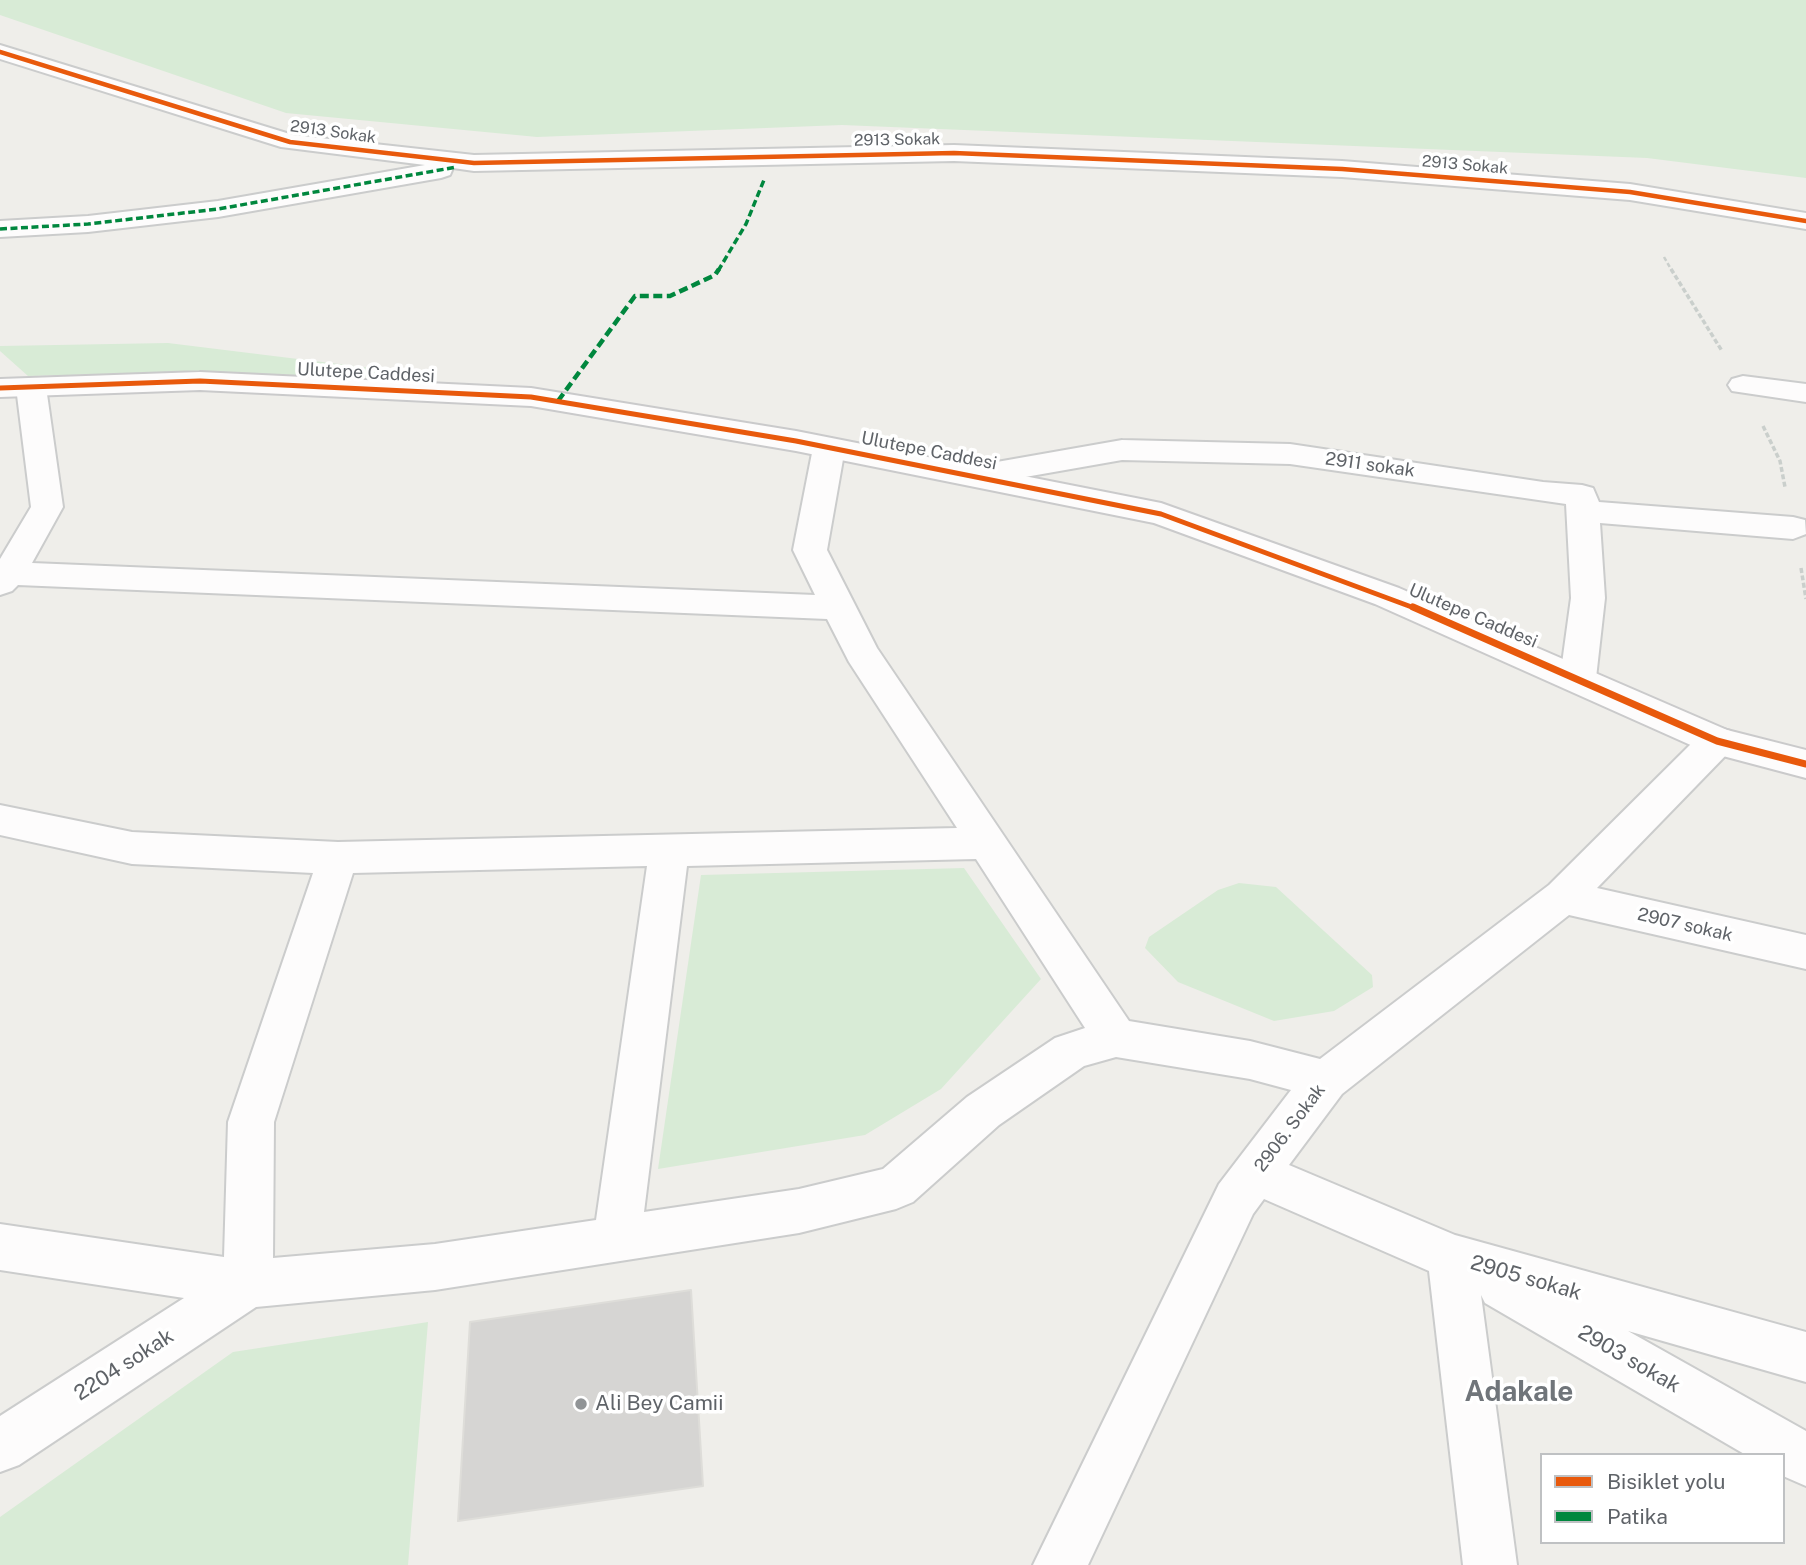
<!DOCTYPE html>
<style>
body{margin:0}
#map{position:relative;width:1806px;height:1565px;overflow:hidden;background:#efeeea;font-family:"Public Sans",sans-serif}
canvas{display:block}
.legend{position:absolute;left:1540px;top:1453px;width:245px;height:91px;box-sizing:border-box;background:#fff;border:2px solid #bfc1c3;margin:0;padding:9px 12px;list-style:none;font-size:21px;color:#5f6368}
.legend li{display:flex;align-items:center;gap:14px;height:35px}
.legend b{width:35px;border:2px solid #bfc1c3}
</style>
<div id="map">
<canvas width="1806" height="1565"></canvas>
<ul class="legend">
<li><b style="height:9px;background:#e8590c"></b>Bisiklet yolu</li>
<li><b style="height:9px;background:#00873e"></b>Patika</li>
</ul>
</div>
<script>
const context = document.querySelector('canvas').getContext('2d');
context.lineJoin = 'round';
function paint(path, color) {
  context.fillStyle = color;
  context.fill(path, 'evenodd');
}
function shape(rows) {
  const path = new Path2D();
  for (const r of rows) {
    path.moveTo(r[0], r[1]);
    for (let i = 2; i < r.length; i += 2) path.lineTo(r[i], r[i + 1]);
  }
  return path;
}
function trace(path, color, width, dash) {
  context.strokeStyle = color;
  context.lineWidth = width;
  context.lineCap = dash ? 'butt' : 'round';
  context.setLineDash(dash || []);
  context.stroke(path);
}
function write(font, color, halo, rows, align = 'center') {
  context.font = font + ' "Public Sans",sans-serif';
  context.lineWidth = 7;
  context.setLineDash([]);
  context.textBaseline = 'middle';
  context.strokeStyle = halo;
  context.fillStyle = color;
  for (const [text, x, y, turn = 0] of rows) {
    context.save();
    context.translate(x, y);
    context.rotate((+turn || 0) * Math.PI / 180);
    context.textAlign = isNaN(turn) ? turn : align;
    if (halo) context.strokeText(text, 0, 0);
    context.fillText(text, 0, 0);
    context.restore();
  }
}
const green = shape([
 [0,0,1806,0,1806,178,1647,158,842,125,537,137,286,113,0,15],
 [168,343,428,375,423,379,197,372,28,376,0,351,0,346],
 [964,868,1041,979,941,1089,865,1135,658,1169,701,875],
 [1239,883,1276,887,1372,975,1373,987,1334,1011,1274,1021,1178,982,1145,948,1149,937,1218,890],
 [428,1322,408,1565,0,1565,0,1517,233,1352]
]);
const building = shape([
 [691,1290,703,1486,458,1521,470,1322,691,1290]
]);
const pathFar1 = shape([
 [1664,257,1672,271]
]);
const path = shape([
 [1671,269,1722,351],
 [1763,426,1780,461,1785,487],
 [1801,568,1806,599]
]);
const street = shape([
 [0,45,293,135,474,155,954,145,1342,161,1630,184,1806,213,1806,229,1630,200,1342,177,954,161,474,171,453,168,450,175,441,178,218,217,88,232,0,237,0,221,88,216,218,201,425,165,281,147,0,59,0,45],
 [1743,376,1806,384,1806,402,1732,391,1728,385,1732,379,1743,376],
 [31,378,42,381,46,387,63,507,32,563,815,595,793,550,813,448,818,441,829,438,840,441,845,448,827,550,877,648,1129,1021,1250,1041,1320,1059,1549,885,1704,731,1717,727,1730,731,1736,741,1730,751,1597,888,1806,935,1806,969,1569,915,1342,1094,1289,1165,1455,1235,1806,1332,1806,1382,1628,1331,1806,1431,1806,1486,1783,1476,1783,1455,1746,1455,1485,1303,1481,1295,1517,1565,1463,1565,1429,1271,1264,1199,1253,1214,1088,1565,1033,1565,1219,1184,1291,1090,1250,1079,1116,1057,1084,1066,999,1125,913,1202,896,1209,799,1233,435,1290,256,1307,19,1465,0,1472,0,1416,184,1298,0,1270,0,1224,224,1257,228,1122,313,873,132,864,0,835,0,805,132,832,338,842,957,828,849,662,827,619,18,585,12,591,0,595,0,559,31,507,16,387,20,381,31,378],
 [976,859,1085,1028,1055,1038,967,1097,883,1169,799,1189,644,1212,687,866,976,859],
 [647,866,596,1220,435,1244,273,1258,274,1122,353,873,647,866],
 [1122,440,1290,444,1543,482,1582,485,1593,488,1599,502,1793,517,1805,520,1806,534,1793,539,1600,523,1605,598,1596,678,1591,687,1578,691,1565,687,1560,678,1571,598,1566,504,1290,464,1122,460,974,486,963,483,958,476,963,469,974,466,1122,440]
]);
const secondary = shape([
 [200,372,531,388,796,431,1161,503,1399,588,1727,730,1806,750,1806,778,1704,751,1375,604,1154,523,796,451,531,406,200,390,0,397,0,379,200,372]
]);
const quietFar1 = shape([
 [0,229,88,224,218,209,457,167],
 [718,271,746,224,764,180]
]);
const quiet = shape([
 [558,401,635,296,670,296,715,275,719,269]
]);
const cyclewayFar2 = shape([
 [0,52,290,142,474,163,954,153,1342,169,1630,192,1806,221]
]);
const cyclewayFar1 = shape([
 [0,388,200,381,531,397,796,441,1161,514,1417,609]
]);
const cycleway = shape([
 [1413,607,1717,741,1806,764]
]);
const markers = [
 [581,1404,7,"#919496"]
];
const farStreetnames = [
 ["2913 Sokak",333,132,8],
 ["2913 Sokak",897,140,-1],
 ["2913 Sokak",1465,165,5]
];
const streetNames = [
 ["Ulutepe Caddesi",366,373,3],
 ["Ulutepe Caddesi",929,451,11],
 ["2911 sokak",1370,465,8],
 ["Ulutepe Caddesi",1473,616,23],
 ["2907 sokak",1685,925,13],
 ["2906. Sokak",1290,1128,-53]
];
const nearStreetnames = [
 ["2905 sokak",1526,1278,16],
 ["2903 sokak",1629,1359,30],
 ["2204 sokak",124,1365,-33]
];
const nearPoinames = [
 ["Ali Bey Camii",595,1404]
];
const nearDistrictnames = [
 ["Adakale",1519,1392]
];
paint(green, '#d8ebd6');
paint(building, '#d6d5d3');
trace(building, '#deddd9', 2);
trace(street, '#cbcccc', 4);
trace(secondary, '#cacacb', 4);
trace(pathFar1, '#cacfcc', 2.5, [4.5, 2.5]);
trace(path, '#cacfcc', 3.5, [5, 2.5]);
paint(street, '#fdfcfc');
paint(secondary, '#fdfcfc');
trace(quietFar1, '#00873e', 3.5, [7, 3.5]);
trace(quiet, '#00873e', 4.5, [9, 4.5]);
trace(cyclewayFar2, '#e8590c', 4.5);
trace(cyclewayFar1, '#e8590c', 5);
trace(cycleway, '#e8590c', 7);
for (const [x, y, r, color] of markers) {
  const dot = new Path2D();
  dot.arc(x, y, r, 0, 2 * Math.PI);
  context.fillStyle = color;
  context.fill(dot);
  trace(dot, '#fff', 2.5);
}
write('16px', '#5f6368', '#fff', farStreetnames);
write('18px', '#5f6368', '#fff', streetNames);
write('21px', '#5f6368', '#fff', nearStreetnames);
write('21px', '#5f6368', '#fff', nearPoinames, 'left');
write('bold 28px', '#70757a', '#fff', nearDistrictnames);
</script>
